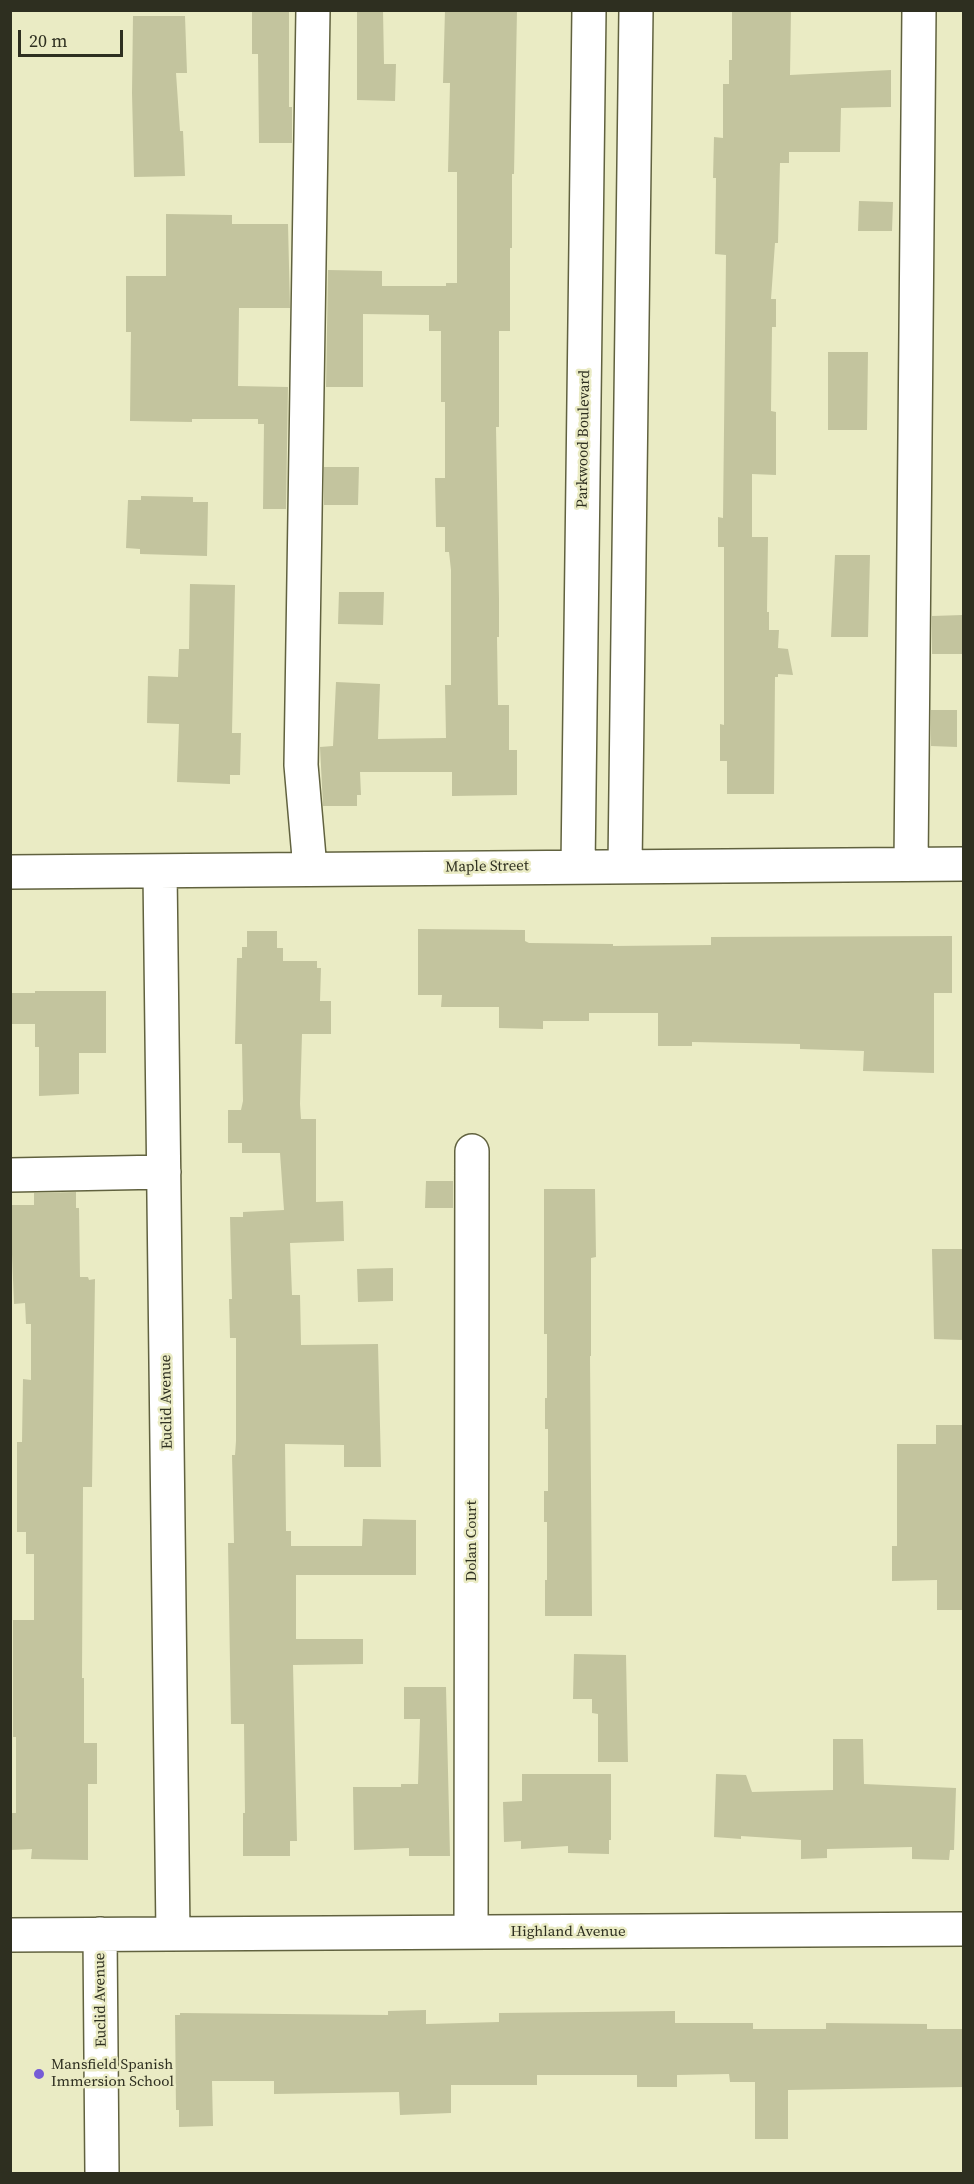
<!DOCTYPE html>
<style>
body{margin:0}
#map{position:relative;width:974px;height:2184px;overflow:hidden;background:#eaebc4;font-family:"Source Serif 4",serif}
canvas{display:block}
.frame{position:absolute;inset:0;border:12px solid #2e2f20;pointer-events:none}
.scale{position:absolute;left:18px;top:30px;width:105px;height:27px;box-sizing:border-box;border:3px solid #2e2f20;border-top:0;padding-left:8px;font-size:18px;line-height:21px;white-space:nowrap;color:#2e2f20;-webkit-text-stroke:4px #eaebc4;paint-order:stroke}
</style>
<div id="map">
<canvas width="974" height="2184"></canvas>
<div class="frame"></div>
<div class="scale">20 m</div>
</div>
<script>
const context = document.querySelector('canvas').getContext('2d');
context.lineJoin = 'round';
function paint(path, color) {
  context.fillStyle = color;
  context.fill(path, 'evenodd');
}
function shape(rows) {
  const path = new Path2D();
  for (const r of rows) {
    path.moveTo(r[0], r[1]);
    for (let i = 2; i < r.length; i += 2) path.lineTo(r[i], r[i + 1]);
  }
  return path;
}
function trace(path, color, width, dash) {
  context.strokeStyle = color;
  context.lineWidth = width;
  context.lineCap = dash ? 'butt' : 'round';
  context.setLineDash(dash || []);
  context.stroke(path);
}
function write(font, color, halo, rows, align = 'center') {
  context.font = font + ' "Source Serif 4",serif';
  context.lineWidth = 5;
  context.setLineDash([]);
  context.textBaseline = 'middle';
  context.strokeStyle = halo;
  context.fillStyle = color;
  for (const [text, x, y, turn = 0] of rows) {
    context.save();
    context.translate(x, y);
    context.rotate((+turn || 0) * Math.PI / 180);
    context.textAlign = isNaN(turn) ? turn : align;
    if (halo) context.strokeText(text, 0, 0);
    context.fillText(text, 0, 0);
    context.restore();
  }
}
const building = shape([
 [252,10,289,10,289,107,292,107,292,143,259,143,258,54,252,54],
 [357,10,383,10,384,64,396,64,395,101,357,100],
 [445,10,517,10,514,174,512,174,512,248,510,248,510,331,499,331,499,427,496,427,499,599,499,637,497,637,498,705,509,705,509,750,517,750,517,795,452,796,452,772,360,772,361,795,357,795,357,806,323,806,320,747,333,746,336,682,380,684,378,739,446,738,445,685,451,685,451,570,449,552,445,552,445,527,436,527,435,478,445,478,445,402,441,402,441,331,429,331,429,315,363,314,363,387,326,387,328,270,382,271,382,286,446,286,446,283,457,283,457,172,448,172,450,83,443,83],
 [732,10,791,10,790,75,891,70,891,107,841,108,840,152,789,152,789,163,780,163,778,243,775,243,771,299,776,299,776,327,772,327,771,411,776,412,776,475,752,474,752,537,768,537,767,612,769,612,769,630,779,630,778,648,788,649,793,675,778,674,778,677,775,677,774,794,727,794,727,761,720,761,720,724,724,725,724,547,718,547,718,517,723,518,726,255,715,254,716,178,713,178,714,137,723,138,723,84,729,84,729,60,732,60],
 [133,16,185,16,187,73,176,73,180,131,183,131,185,176,134,177,132,93],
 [859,201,893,202,892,231,858,231],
 [166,214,232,215,232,224,288,224,290,308,239,308,238,386,288,387,286,509,263,509,264,424,258,424,258,419,192,419,192,422,130,421,131,332,126,332,126,276,166,276],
 [828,352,868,352,867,430,828,430],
 [324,467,359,467,358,505,324,505],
 [141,496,193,497,193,502,208,502,207,556,140,554,140,549,126,548,128,500,141,500],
 [835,555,870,555,868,637,831,637],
 [190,584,235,585,232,733,241,733,240,775,230,775,230,784,177,782,179,724,147,723,148,676,178,677,179,649,189,649],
 [339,592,384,592,383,625,338,624],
 [963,615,963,654,932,654,932,616],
 [931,710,957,710,957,747,931,746],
 [418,929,525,930,525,941,529,943,613,944,613,946,711,945,711,937,952,936,952,993,934,993,934,1073,863,1071,864,1051,800,1049,800,1044,692,1042,692,1046,658,1046,658,1013,589,1013,589,1021,543,1021,543,1029,499,1028,499,1007,441,1007,442,995,418,995],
 [247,931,277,931,277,948,283,948,283,961,317,961,317,968,321,968,320,1001,331,1001,331,1034,302,1034,300,1104,301,1119,316,1119,316,1202,343,1201,344,1241,290,1243,292,1295,300,1295,301,1345,378,1344,381,1467,344,1467,344,1445,285,1444,286,1531,291,1531,291,1546,362,1546,363,1519,416,1520,416,1575,296,1575,296,1639,363,1639,363,1664,293,1665,297,1841,290,1841,290,1856,243,1856,243,1813,245,1813,244,1724,231,1724,228,1543,234,1543,232,1455,235,1455,236,1441,236,1338,230,1338,229,1299,232,1299,230,1217,243,1217,243,1212,284,1210,280,1153,242,1153,242,1143,228,1143,228,1110,241,1110,243,1101,242,1044,235,1044,237,958,242,958,242,947,247,947],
 [35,991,106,991,106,1053,79,1053,79,1094,39,1096,39,1047,35,1047,35,1024,10,1024,10,993,35,993],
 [426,1181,453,1181,453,1208,425,1208],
 [544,1189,595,1189,596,1257,591,1258,591,1356,590,1356,592,1616,545,1616,545,1580,547,1580,547,1522,544,1522,544,1491,548,1491,548,1429,545,1429,545,1398,547,1398,547,1334,544,1334],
 [76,1192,76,1208,79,1208,80,1277,88,1277,89,1280,95,1279,92,1487,83,1487,82,1678,84,1678,84,1743,97,1743,97,1784,88,1784,88,1860,31,1859,32,1849,10,1850,10,1813,16,1813,16,1737,13,1737,13,1620,34,1620,34,1554,26,1554,26,1532,17,1532,17,1442,22,1442,23,1379,31,1380,31,1324,26,1324,25,1303,14,1304,10,1205,34,1205,34,1193],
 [932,1249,963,1249,963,1340,934,1339],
 [393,1268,393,1301,358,1302,357,1269],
 [936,1425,963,1425,963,1610,937,1610,937,1580,892,1581,892,1546,897,1546,897,1444,936,1444],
 [574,1654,626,1655,628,1762,598,1762,598,1714,592,1713,592,1699,573,1699],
 [404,1687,446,1687,450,1856,409,1856,409,1848,354,1850,353,1787,401,1787,401,1784,418,1784,420,1719,404,1719],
 [833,1739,863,1739,864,1784,956,1788,954,1850,950,1850,949,1860,912,1859,912,1847,827,1849,827,1858,801,1859,801,1840,741,1836,741,1839,714,1837,716,1774,746,1775,752,1792,833,1790],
 [522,1774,611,1774,611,1840,609,1840,609,1854,568,1853,568,1846,521,1849,521,1841,504,1842,503,1802,522,1801],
 [426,2010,426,2024,499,2022,499,2013,675,2011,675,2023,753,2023,753,2029,826,2029,826,2023,927,2024,927,2029,963,2029,963,2087,788,2090,788,2139,755,2139,755,2082,730,2082,729,2074,677,2075,677,2087,637,2087,637,2075,537,2075,537,2085,451,2085,451,2113,400,2115,399,2092,274,2094,274,2081,212,2081,213,2126,179,2127,179,2110,176,2110,175,2015,180,2015,180,2013,388,2015,388,2011]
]);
const minor = shape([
 [911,864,919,10],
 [625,866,636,10],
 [578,867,589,10],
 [310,869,301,765,313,10],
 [160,871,173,1934],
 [10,872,964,864],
 [10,1175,164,1172],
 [471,1932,472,1151],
 [100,1934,102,2174],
 [10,1935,964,1929]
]);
const markers = [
 [39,2074,6,"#765cd6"]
];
const streetNames = [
 ["Parkwood Boulevard",584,439,-89],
 ["Maple Street",487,867,-1],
 ["Euclid Avenue",167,1402,-91],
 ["Dolan Court",472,1541,-90],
 ["Highland Avenue",568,1932],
 ["Euclid Avenue",101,2000,-91]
];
const poiNames = [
 ["Mansfield Spanish",51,2065],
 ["Immersion School",51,2082]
];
paint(building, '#c3c49e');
trace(minor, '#61623f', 36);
trace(minor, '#fff', 33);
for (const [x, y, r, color] of markers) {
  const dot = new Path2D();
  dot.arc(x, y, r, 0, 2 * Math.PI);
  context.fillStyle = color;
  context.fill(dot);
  trace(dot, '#eaebc4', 2);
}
write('15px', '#2e2f20', '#eaebc4', streetNames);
write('15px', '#2e2f20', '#eaebc4', poiNames, 'left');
</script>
